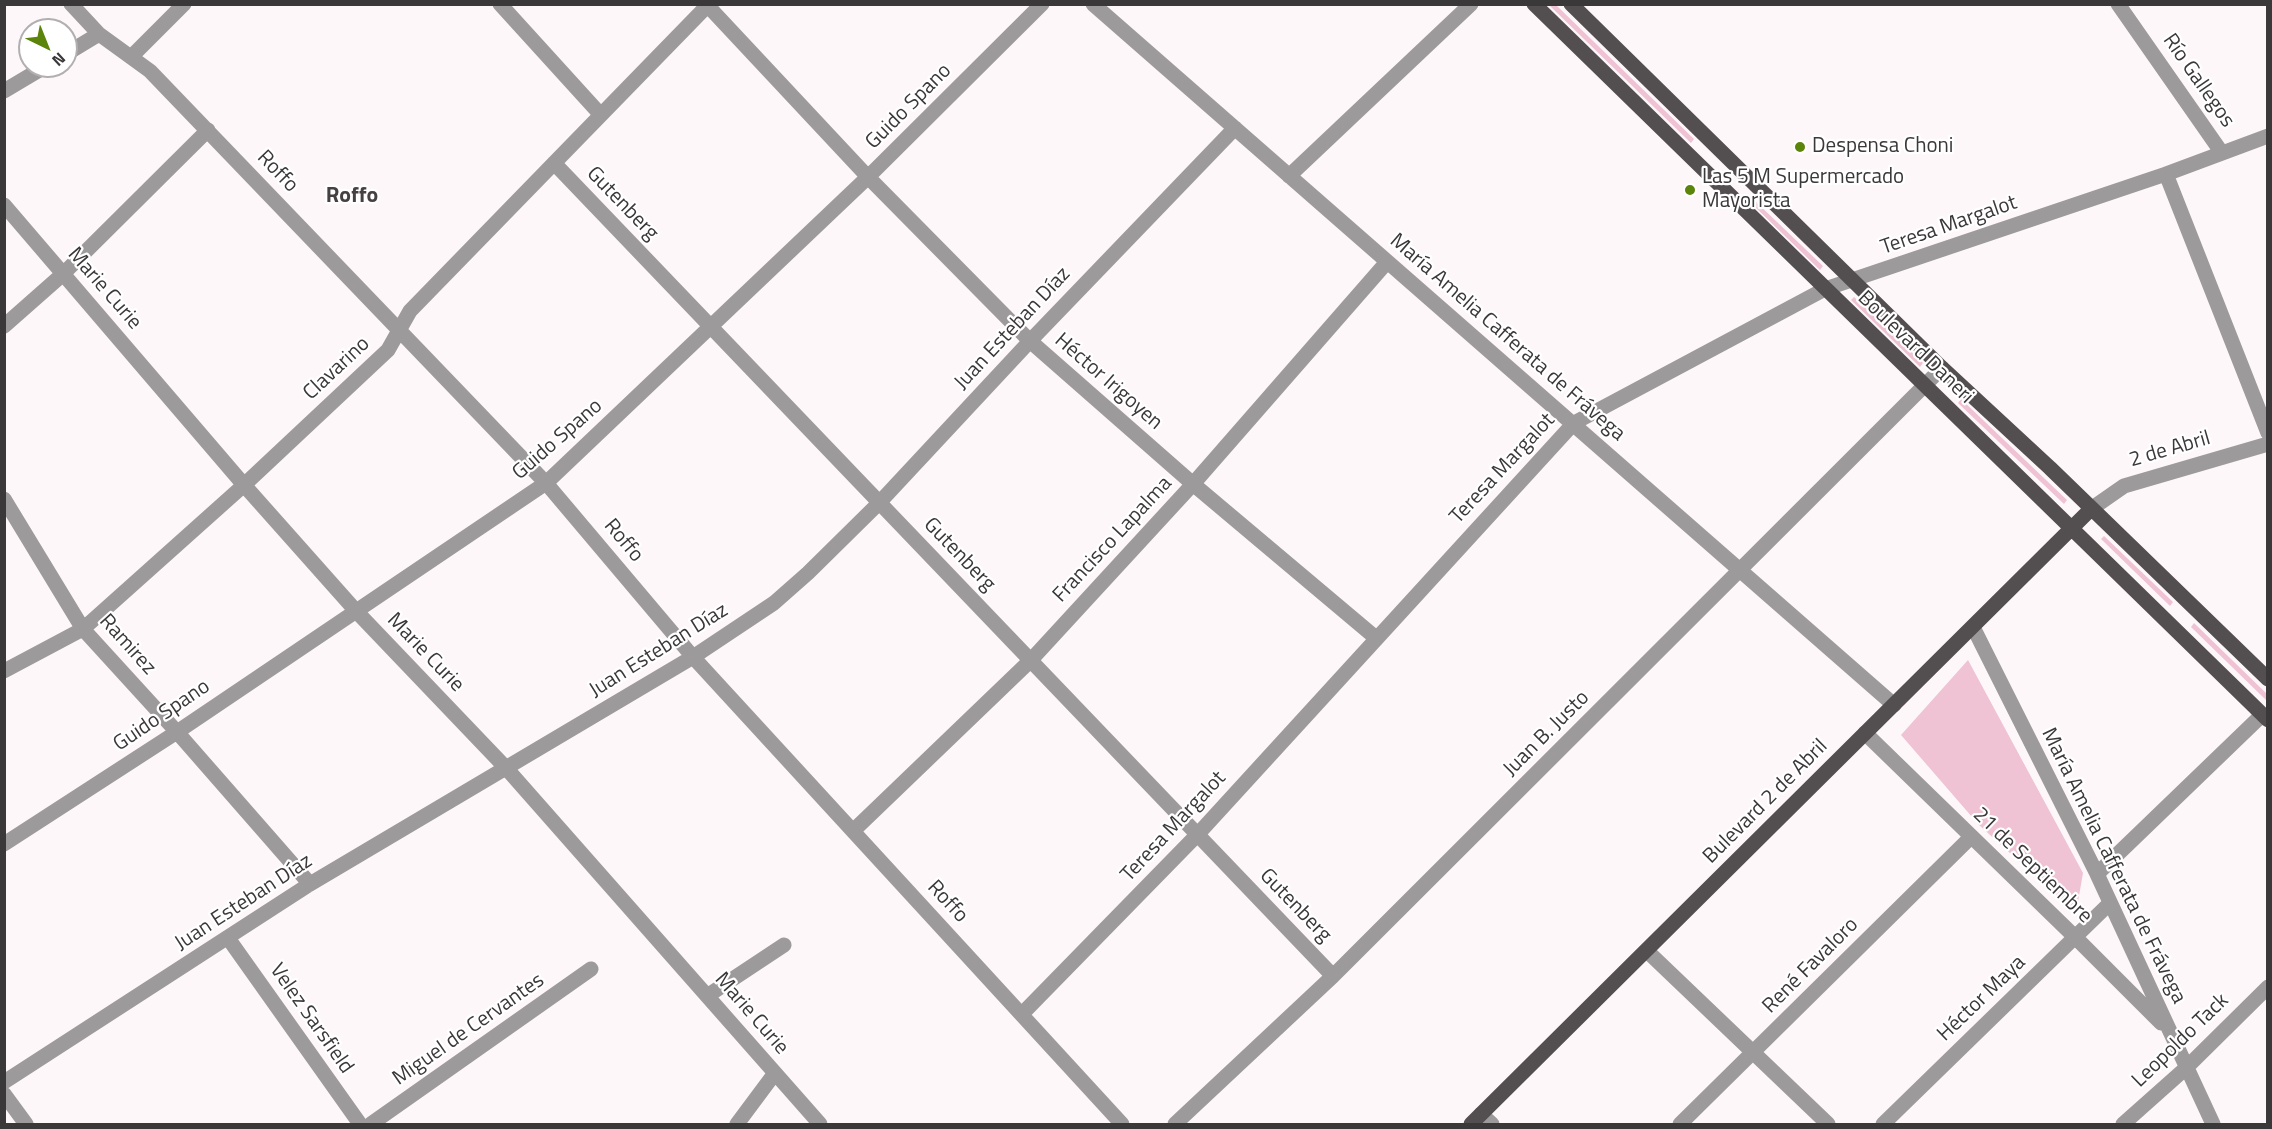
<!DOCTYPE html>
<meta charset="utf-8">
<style>
body{margin:0}
#map{position:relative;width:2272px;height:1129px;overflow:hidden;background:#fef7fa;font-family:"Titillium Web",sans-serif}
canvas{display:block}
.frame{position:absolute;inset:0;border:6px solid #3b3839;pointer-events:none}
.north{position:absolute;left:18px;top:18px;width:60px;height:60px;box-sizing:border-box;background:#fff;border:2px solid #b1afb0;border-radius:50%;rotate:137deg;font-size:16px;font-weight:700;line-height:24px;text-align:center;color:#3b3839}
.north::after{content:'';display:block;margin:auto;width:21px;height:27px;background:#5b840a;clip-path:polygon(50% 0,100% 100%,50% 72%,0 100%)}
</style>
<div id="map">
<canvas width="2272" height="1129"></canvas>
<div class="frame"></div>
<div class="north">N</div>
</div>
<script>
const context = document.querySelector('canvas').getContext('2d');
context.lineJoin = 'round';
function paint(path, color) {
  context.fillStyle = color;
  context.fill(path, 'evenodd');
}
function shape(rows) {
  const path = new Path2D();
  for (const r of rows) {
    path.moveTo(r[0], r[1]);
    for (let i = 2; i < r.length; i += 2) path.lineTo(r[i], r[i + 1]);
  }
  return path;
}
function trace(path, color, width, dash) {
  context.strokeStyle = color;
  context.lineWidth = width;
  context.lineCap = dash ? 'butt' : 'round';
  context.setLineDash(dash || []);
  context.stroke(path);
}
function write(font, color, halo, rows, align = 'center') {
  context.font = font + ' "Titillium Web",sans-serif';
  context.lineWidth = 4.5;
  context.setLineDash([]);
  context.textBaseline = 'middle';
  context.strokeStyle = halo;
  context.fillStyle = color;
  for (const [text, x, y, turn = 0] of rows) {
    context.save();
    context.translate(x, y);
    context.rotate((+turn || 0) * Math.PI / 180);
    context.textAlign = isNaN(turn) ? turn : align;
    if (halo) context.strokeText(text, 0, 0);
    context.fillText(text, 0, 0);
    context.restore();
  }
}
const green = shape([
 [1549,5,1556,5,1694,139,1691,143],
 [1754,200,1823,266,1820,270,1751,203],
 [1854,297,1923,363,1920,367,1851,300],
 [1961,399,2067,500,2064,504,1958,403],
 [2104,536,2173,602,2170,606,2101,539],
 [2194,623,2267,694,2267,701,2191,627],
 [1968,660,2083,873,2076,913,1979,825,1901,735]
]);
const minor = shape([
 [71,4,99,34,150,71,546,483,693,657,1122,1124],
 [500,4,600,114],
 [1093,4,1894,705],
 [2118,4,2222,153],
 [708,6,868,177,1030,341,1193,484,1376,638],
 [66,54,99,34],
 [132,56,184,4],
 [4,91,46,66],
 [554,163,1333,976],
 [2166,174,2268,433],
 [1289,176,1471,4],
 [4,205,244,485,356,611,507,769,820,1124],
 [4,326,63,274,208,130],
 [4,499,83,629,177,732,310,884],
 [2091,509,2124,486,2268,444],
 [1973,627,2097,874,2213,1124],
 [4,671,83,629,244,485,388,350,410,311,709,4],
 [1865,733,2075,937,2161,1023],
 [853,831,1031,660,1193,484,1387,262],
 [4,844,177,732,546,483,868,177,1042,4],
 [2097,874,2262,715],
 [228,938,360,1124],
 [1647,951,1828,1124],
 [707,996,784,945],
 [1022,1014,1198,834,1574,423,1825,289,2166,174,2268,136],
 [4,1082,310,884,693,657,774,603,808,573,879,503,1030,341,1235,128],
 [4,1094,26,1124],
 [1481,1114,1492,1124],
 [371,1124,591,969],
 [737,1124,775,1073],
 [1175,1124,1333,976,1942,368],
 [1680,1124,1971,837],
 [1883,1124,2110,903],
 [2123,1124,2186,1068,2268,987]
]);
const major = shape([
 [1534,4,2268,720],
 [1571,4,1942,368,2050,468,2268,679],
 [1471,1124,2091,509]
]);
const markers = [
 [1800,147,6,"#5b840a"],
 [1690,190,6,"#5b840a"]
];
const streetNames = [
 ["Río Gallegos",2198,81,55],
 ["Guido Spano",909,107,-45],
 ["Roffo",277,172,46],
 ["Gutenberg",622,204,46],
 ["Teresa Margalot",1949,226,-19],
 ["Marie Curie",104,289,49],
 ["Juan Esteban Díaz",1013,329,-47],
 ["María Amelia Cafferata de Frávega",1507,338,41],
 ["Boulevard Daneri",1915,348,44],
 ["Clavarino",337,369,-43],
 ["Héctor Irigoyen",1108,382,41],
 ["Guido Spano",558,440,-41],
 ["2 de Abril",2170,450,-16],
 ["Teresa Margalot",1503,469,-47],
 ["Francisco Lapalma",1113,540,-47],
 ["Roffo",623,541,50],
 ["Gutenberg",959,555,46],
 ["Ramirez",127,645,48],
 ["Juan Esteban Díaz",659,651,-32],
 ["Marie Curie",425,653,46],
 ["Guido Spano",162,716,-34],
 ["Juan B. Justo",1547,734,-45],
 ["Bulevard 2 de Abril",1766,802,-45],
 ["Teresa Margalot",1174,827,-47],
 ["21 de Septiembre",2032,866,44],
 ["María Amelia Cafferata de Frávega",2113,866,64],
 ["Roffo",947,902,47],
 ["Juan Esteban Díaz",244,903,-33],
 ["Gutenberg",1295,906,46],
 ["René Favaloro",1811,966,-45],
 ["Héctor Maya",1982,999,-44],
 ["Marie Curie",751,1014,49],
 ["Velez Sarsfield",311,1019,55],
 ["Miguel de Cervantes",469,1030,-35],
 ["Leopoldo Tack",2181,1041,-44]
];
const poiNames = [
 ["Despensa Choni",1812,147],
 ["Las 5 M Supermercado",1702,178],
 ["Mayorista",1702,202]
];
const neighbourhoodNames = [
 ["Roffo",352,197]
];
paint(green, '#efc2d4');
trace(minor, '#9d9a9b', 15);
trace(major, '#534e50', 15);
for (const [x, y, r, color] of markers) {
  const dot = new Path2D();
  dot.arc(x, y, r, 0, 2 * Math.PI);
  context.fillStyle = color;
  context.fill(dot);
  trace(dot, '#fff', 2);
}
write('21px', '#3b3839', '#fff', streetNames);
write('21px', '#3b3839', '#fff', poiNames, 'left');
write('bold 22px', '#464042', '#fff', neighbourhoodNames);
</script>
